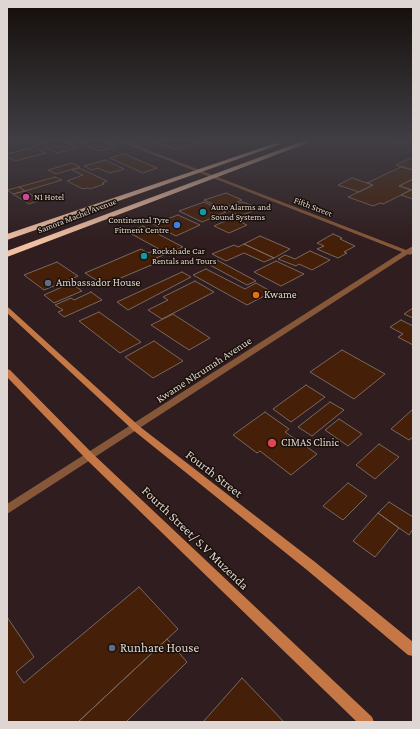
<!DOCTYPE html>
<style>
body{margin:0}
#map{position:relative;width:420px;height:729px;overflow:hidden;background:#251913;font-family:"Crimson Pro",serif}
canvas{display:block}
.frame{position:absolute;inset:0;border:8px solid #ded6d2;pointer-events:none}
</style>
<div id="map">
<canvas width="420" height="729"></canvas>
<div class="frame"></div>
</div>
<script>
const context = document.querySelector('canvas').getContext('2d');
context.lineJoin = 'round';
function paint(path, color) {
  context.fillStyle = color;
  context.fill(path, 'evenodd');
}
function shape(rows) {
  const path = new Path2D();
  for (const r of rows) {
    path.moveTo(r[0], r[1]);
    for (let i = 2; i < r.length; i += 2) path.lineTo(r[i], r[i + 1]);
  }
  return path;
}
function trace(path, color, width, dash) {
  context.strokeStyle = color;
  context.lineWidth = width;
  context.lineCap = dash ? 'butt' : 'round';
  context.setLineDash(dash || []);
  context.stroke(path);
}
function write(font, color, halo, rows, align = 'center') {
  context.font = font + ' "Crimson Pro",serif';
  context.lineWidth = 3;
  context.setLineDash([]);
  context.textBaseline = 'middle';
  context.strokeStyle = halo;
  context.fillStyle = color;
  for (const [text, x, y, turn = 0] of rows) {
    context.save();
    context.translate(x, y);
    context.rotate((+turn || 0) * Math.PI / 180);
    context.textAlign = isNaN(turn) ? turn : align;
    if (halo) context.strokeText(text, 0, 0);
    context.fillText(text, 0, 0);
    context.restore();
  }
}
const commercial = shape([
 [7,140,413,140,413,722,7,722]
]);
const building = shape([
 [54,140,61,140,78,148,57,153,38,144,54,140],
 [75,140,99,140,115,147,99,151,75,140],
 [150,140,206,140,176,150,150,140],
 [388,140,411,140,402,144,388,140],
 [34,147,46,153,15,161,7,157,7,154,34,147],
 [124,154,157,168,143,173,110,158,124,154],
 [411,158,413,159,413,170,396,165,411,158],
 [105,160,124,169,110,173,98,168,92,170,84,166,105,160],
 [72,163,80,167,56,174,48,170,72,163],
 [401,167,413,170,413,179,399,186,411,190,383,204,380,203,373,206,348,197,373,185,367,183,401,167],
 [79,168,107,181,102,183,104,184,90,189,88,188,83,189,67,181,83,175,72,170,79,168],
 [55,177,62,180,25,191,19,187,55,177],
 [352,178,373,185,359,192,338,185,352,178],
 [413,179,413,190,399,186,413,179],
 [19,187,25,191,13,194,7,190,19,187],
 [411,190,413,190,413,199,401,195,411,190],
 [25,191,40,200,29,204,13,194,25,191],
 [226,193,242,200,228,206,234,208,238,207,233,205,242,202,260,208,240,216,204,200,226,193],
 [204,202,226,212,202,222,179,211,204,202],
 [178,215,200,225,176,236,153,224,178,215],
 [232,218,247,225,229,233,214,226,232,218],
 [143,226,183,247,156,258,161,261,104,285,85,273,141,249,148,253,159,249,128,232,143,226],
 [333,234,342,238,340,239,355,246,344,252,347,253,338,258,317,249,324,246,317,243,333,234],
 [260,236,290,249,274,258,244,244,260,236],
 [244,244,274,258,264,262,244,253,226,261,212,254,234,245,238,247,244,244],
 [310,251,330,260,312,270,299,264,296,266,278,259,285,255,295,259,310,251],
 [217,260,256,281,247,285,208,264,217,260],
 [276,261,304,274,281,286,254,272,276,261],
 [57,262,78,276,44,290,24,275,57,262],
 [206,269,245,289,256,283,272,292,247,305,193,275,206,269],
 [182,272,191,277,128,310,117,302,182,272],
 [195,281,214,292,162,319,148,310,168,300,163,297,195,281],
 [71,283,82,291,54,303,44,295,71,283],
 [91,292,102,300,64,317,58,312,63,310,55,305,71,298,74,300,91,292],
 [413,308,413,318,404,314,413,308],
 [99,312,141,342,120,353,79,321,99,312],
 [173,314,210,338,189,350,151,325,173,314],
 [401,320,413,326,413,345,398,337,403,334,390,327,401,320],
 [154,341,183,361,153,378,125,357,154,341],
 [342,350,385,374,354,399,310,372,342,350],
 [306,385,325,397,291,422,273,409,306,385],
 [330,402,344,410,312,436,298,427,330,402],
 [413,409,413,437,409,440,391,429,413,409],
 [265,412,289,429,285,432,317,454,291,475,260,451,257,453,233,435,265,412],
 [339,419,362,434,348,446,325,430,339,419],
 [379,444,399,457,375,479,356,465,379,444],
 [348,483,367,496,343,520,323,506,348,483],
 [389,502,413,517,413,529,409,535,378,513,389,502],
 [378,513,399,528,375,557,353,541,378,513],
 [139,587,178,629,78,722,7,722,7,617,34,657,16,672,24,683,139,587],
 [167,639,187,662,126,722,78,722,167,639],
 [242,678,284,722,203,722,242,678]
]);
const street = shape([
 [116,140,122,140,406,250,413,246,413,251,412,252,413,253,410,255,408,254,7,514,7,504,402,252,116,140]
]);
const secondary = shape([
 [7,307,9,308,139,426,315,562,413,642,413,656,408,655,307,570,133,430,7,313,7,307],
 [7,369,10,370,93,454,372,717,374,722,357,722,87,460,7,377,7,369]
]);
const highway = shape([
 [306,140,315,140,7,257,7,251,306,140],
 [276,143,281,144,7,240,7,234,276,143]
]);
const markers = [
 [26,197,4,"#d1479c"],
 [203,212,4,"#0f9aa8"],
 [177,225,4,"#3f7fe0"],
 [144,256,4,"#0f9aa8"],
 [48,283,4,"#5c6f8a"],
 [256,295,4,"#e8710a"],
 [272,443,5,"#e0444e"],
 [112,648,4,"#5c6f8a"]
];
const farPoinames = [
 ["N1 Hotel",34,197],
 ["Auto Alarms and",211,207],
 ["Sound Systems",211,217],
 ["Continental Tyre",169,220,"right"],
 ["Fitment Centre",169,230,"right"],
 ["Rockshade Car",152,251],
 ["Rentals and Tours",152,261]
];
const farStreetnames = [
 ["Fifth Street",313,207,21],
 ["Samora Machel Avenue",77,216,-21]
];
const poiNames = [
 ["Ambassador House",56,283],
 ["Kwame",264,295],
 ["CIMAS Clinic",281,443]
];
const streetNames = [
 ["Kwame Nkrumah Avenue",204,370,-33]
];
const nearStreetnames = [
 ["Fourth Street",214,474,38],
 ["Fourth Street/ S.V Muzenda",195,538,44]
];
const nearPoinames = [
 ["Runhare House",120,648]
];
paint(commercial, '#301d1f');
paint(building, '#451f08');
trace(building, '#776860', 1);
paint(street, '#87573a');
paint(secondary, '#c57846');
paint(highway, '#f1c0a3');
const sky = context.createLinearGradient(0, 0, 0, 242);
sky.addColorStop(0, '#140e0a');
sky.addColorStop(0.58, '#403e44');
sky.addColorStop(1, '#403e4400');
context.fillStyle = sky;
context.fillRect(0, 0, 420, 242);
for (const [x, y, r, color] of markers) {
  const dot = new Path2D();
  dot.arc(x, y, r, 0, 2 * Math.PI);
  context.fillStyle = color;
  context.fill(dot);
  trace(dot, '#1b100a', 1.5);
}
write('9px', '#ded6d2', '#1b100a', farPoinames, 'left');
write('9px', '#ded6d2', '#1b100a', farStreetnames);
write('11px', '#ded6d2', '#1b100a', poiNames, 'left');
write('11px', '#ded6d2', '#1b100a', streetNames);
write('13px', '#ded6d2', '#1b100a', nearStreetnames);
write('13px', '#ded6d2', '#1b100a', nearPoinames, 'left');
</script>
